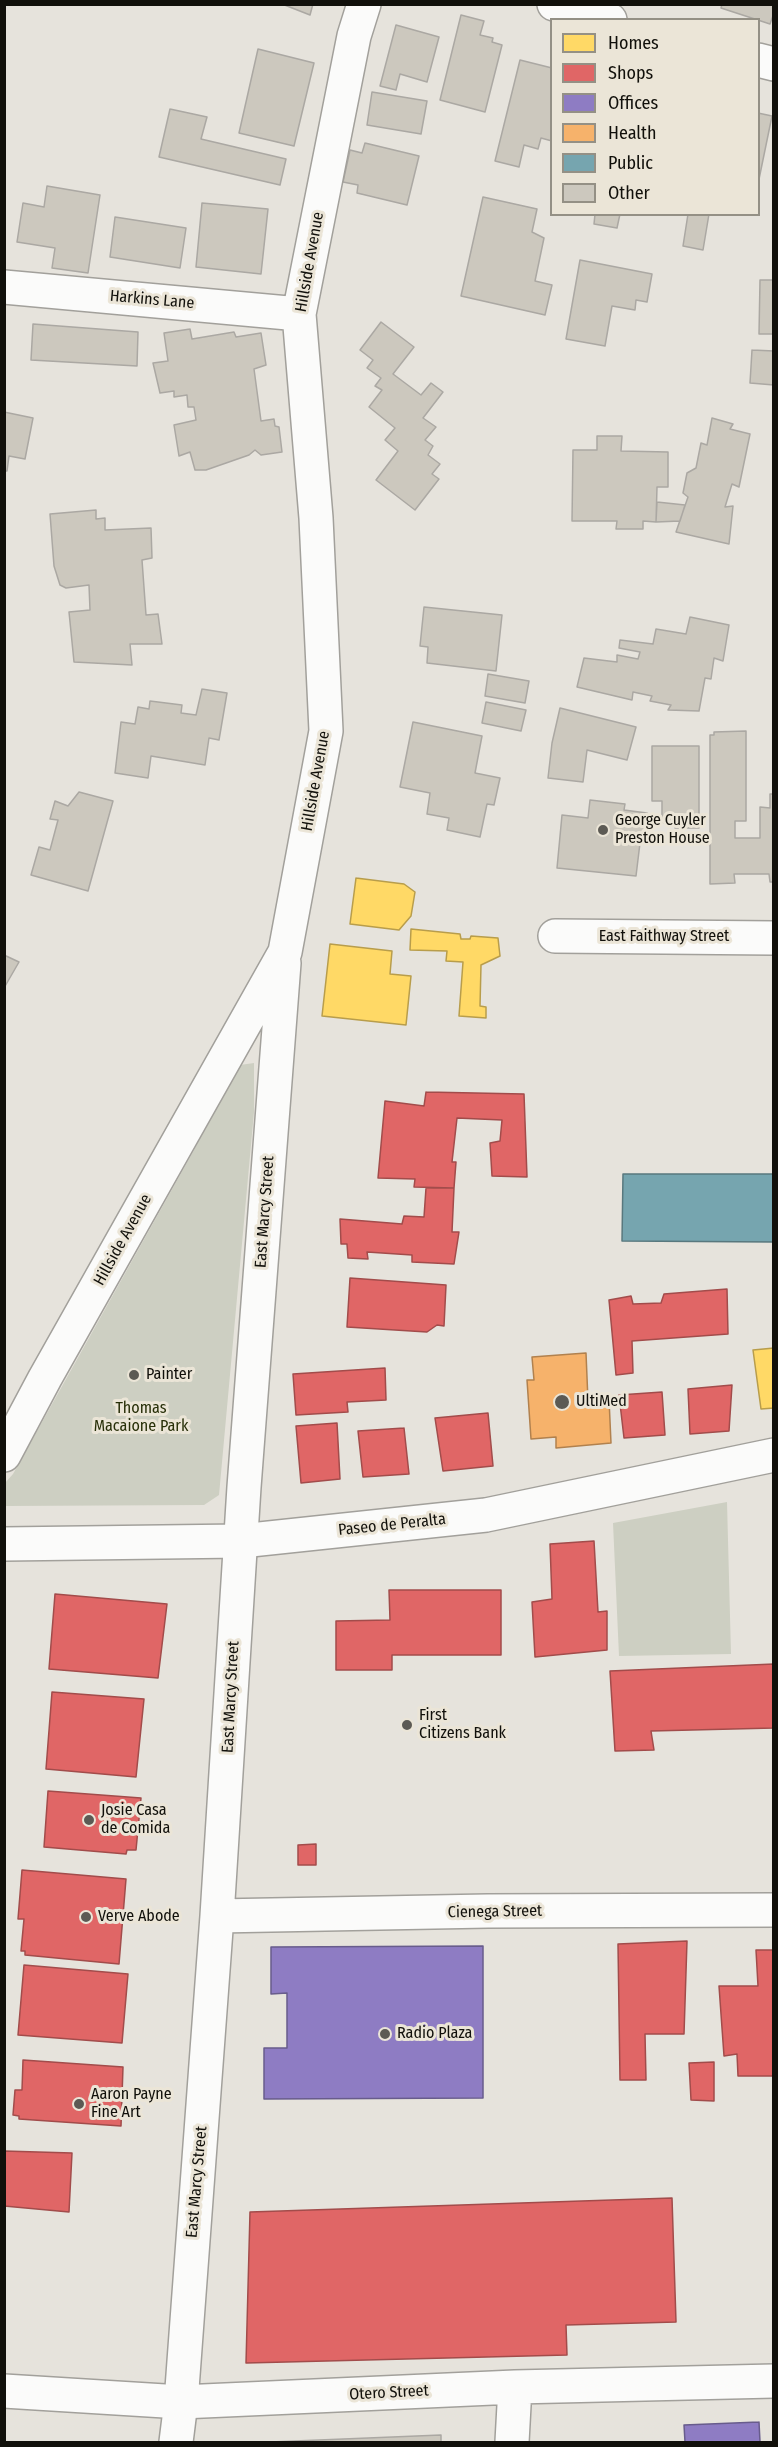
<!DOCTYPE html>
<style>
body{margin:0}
#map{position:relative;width:778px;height:2447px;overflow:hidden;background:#e6e3dc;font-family:"Fira Sans Condensed",sans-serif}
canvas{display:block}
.frame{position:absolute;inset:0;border:6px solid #11100b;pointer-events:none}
.legend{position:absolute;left:550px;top:18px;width:210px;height:198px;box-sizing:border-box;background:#ebe5d7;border:2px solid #949085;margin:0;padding:8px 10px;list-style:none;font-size:18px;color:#11100b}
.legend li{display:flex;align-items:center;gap:12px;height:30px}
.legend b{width:30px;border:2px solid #949085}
</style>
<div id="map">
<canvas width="778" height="2447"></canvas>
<div class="frame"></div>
<ul class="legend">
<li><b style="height:16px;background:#ffd966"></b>Homes</li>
<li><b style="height:16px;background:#e06666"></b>Shops</li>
<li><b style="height:16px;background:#8e7cc3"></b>Offices</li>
<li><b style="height:16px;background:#f6b26b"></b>Health</li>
<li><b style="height:16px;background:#76a5af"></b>Public</li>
<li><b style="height:16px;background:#ccc8be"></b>Other</li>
</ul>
</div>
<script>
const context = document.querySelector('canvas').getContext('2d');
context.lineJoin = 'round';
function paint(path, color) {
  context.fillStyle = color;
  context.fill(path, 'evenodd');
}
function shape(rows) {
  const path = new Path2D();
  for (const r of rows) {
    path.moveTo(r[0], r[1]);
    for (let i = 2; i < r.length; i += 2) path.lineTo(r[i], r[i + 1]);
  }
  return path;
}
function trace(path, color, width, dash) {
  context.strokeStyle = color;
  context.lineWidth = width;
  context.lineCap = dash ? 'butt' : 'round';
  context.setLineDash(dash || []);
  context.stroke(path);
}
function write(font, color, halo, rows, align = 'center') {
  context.font = font + ' "Fira Sans Condensed",sans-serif';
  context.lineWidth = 6;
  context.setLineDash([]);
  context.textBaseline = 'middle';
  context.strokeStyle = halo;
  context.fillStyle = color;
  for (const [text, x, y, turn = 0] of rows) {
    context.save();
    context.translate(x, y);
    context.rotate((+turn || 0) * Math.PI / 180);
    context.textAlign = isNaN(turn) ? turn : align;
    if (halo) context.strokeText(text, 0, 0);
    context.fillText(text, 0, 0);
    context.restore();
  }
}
const green = shape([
 [254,1063,254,1112,219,1495,204,1505,5,1506,5,1483,13,1474,194,1150,231,1076,240,1065],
 [727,1502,731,1654,619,1656,613,1523]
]);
const homes = shape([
 [356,878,404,884,415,892,411,916,399,930,350,924,356,878],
 [411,929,460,934,461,939,470,939,471,936,498,938,500,956,481,965,480,1006,486,1007,486,1018,459,1016,463,962,446,961,447,951,410,950,411,929],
 [330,944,392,951,390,974,411,976,406,1025,322,1016,330,944],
 [774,1348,774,1408,761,1409,753,1350,774,1348]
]);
const shops = shape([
 [426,1092,524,1094,527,1177,492,1176,490,1143,500,1141,502,1120,457,1118,452,1162,456,1162,454,1188,414,1187,415,1179,378,1178,385,1101,424,1106,426,1092],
 [426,1188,454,1188,452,1232,459,1232,454,1264,412,1262,412,1255,367,1252,368,1259,348,1258,347,1244,341,1244,340,1219,402,1224,404,1216,424,1217,426,1188],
 [350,1278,446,1285,444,1326,437,1325,427,1332,347,1327,350,1278],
 [727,1289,728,1334,632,1341,633,1373,616,1375,609,1300,631,1296,633,1304,661,1303,664,1294,727,1289],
 [385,1368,386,1400,347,1402,348,1412,296,1415,293,1374,385,1368],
 [732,1385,729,1431,690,1434,688,1389,732,1385],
 [662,1392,665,1435,624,1438,619,1395,662,1392],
 [488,1413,493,1466,443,1471,435,1418,488,1413],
 [337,1423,340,1479,301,1483,296,1426,337,1423],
 [404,1428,409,1474,363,1477,358,1431,404,1428],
 [594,1541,598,1612,607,1611,607,1650,535,1657,532,1602,552,1599,550,1544,594,1541],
 [389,1590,501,1590,501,1655,392,1655,392,1670,336,1670,336,1621,390,1620,389,1590],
 [55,1594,167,1604,158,1678,49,1669,55,1594],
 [774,1664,774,1728,651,1731,654,1750,615,1751,610,1671,774,1664],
 [52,1692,144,1699,136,1777,46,1769,52,1692],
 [48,1791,141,1798,136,1850,127,1850,126,1854,44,1847,48,1791],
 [316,1844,316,1865,298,1865,298,1845,316,1844],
 [22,1870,126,1879,119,1964,25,1955,25,1951,21,1951,24,1919,18,1919,22,1870],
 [687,1941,684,2034,645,2034,646,2080,620,2080,618,1944,687,1941],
 [756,1950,774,1950,774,2076,738,2076,737,2054,724,2056,719,1986,758,1986,756,1950],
 [24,1965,128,1974,122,2043,18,2035,24,1965],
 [23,2060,123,2067,121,2126,19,2119,19,2116,13,2115,15,2090,22,2090,23,2060],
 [714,2062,714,2101,691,2100,689,2063,714,2062],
 [4,2151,72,2153,69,2212,4,2206,4,2151],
 [672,2198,676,2322,566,2325,567,2355,246,2363,250,2212,672,2198]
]);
const offices = shape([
 [483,1946,483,2098,264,2099,264,2048,287,2048,287,1993,271,1994,271,1947,483,1946],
 [759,2422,760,2442,685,2442,684,2425,759,2422]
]);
const health = shape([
 [586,1353,588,1401,609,1399,611,1443,556,1448,556,1437,531,1439,527,1380,534,1380,532,1357,586,1353]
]);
const public = shape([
 [623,1174,774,1174,774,1242,622,1241,623,1174]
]);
const building = shape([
 [282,4,313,4,310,15,282,4],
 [722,4,774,4,774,13,770,24,721,8,722,4],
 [461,15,484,21,480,35,493,38,492,42,502,45,485,112,440,100,461,15],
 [396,25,439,37,427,82,400,74,396,90,380,86,396,25],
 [258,49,314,63,294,146,239,133,258,49],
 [520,60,552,68,552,141,541,138,538,149,524,145,519,167,495,161,520,60],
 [372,92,427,101,421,134,367,125,372,92],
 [170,109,207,117,201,139,286,159,280,185,159,157,170,109],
 [758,113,772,116,758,184,758,113],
 [365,143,419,156,407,205,357,193,358,185,343,182,350,150,362,153,365,143],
 [47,186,100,195,88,273,52,268,55,248,17,242,23,203,44,207,47,186],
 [483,197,537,209,532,232,544,238,535,281,552,285,545,315,461,296,483,197],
 [202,203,268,209,261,274,196,267,202,203],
 [595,214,620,214,617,228,594,224,595,214],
 [688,214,709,214,703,250,683,246,688,214],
 [115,217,186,228,180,268,110,257,115,217],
 [580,260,652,274,647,302,636,300,635,310,612,306,605,346,566,339,580,260],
 [760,280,774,280,774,334,759,334,760,280],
 [381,322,414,347,393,374,421,395,431,383,443,392,423,418,436,427,425,440,433,446,428,455,440,464,432,474,439,479,415,510,376,480,398,451,385,440,395,428,369,407,382,390,375,386,381,378,367,368,373,360,360,350,381,322],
 [33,324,138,332,137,366,31,360,33,324],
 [190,329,192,339,234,332,236,337,261,333,266,365,254,369,261,421,274,419,275,426,279,427,282,452,261,455,255,450,249,455,206,470,195,470,190,452,179,456,174,425,196,420,194,407,188,407,187,395,174,397,174,391,160,393,153,363,168,361,164,333,190,329],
 [752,350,774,351,774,385,750,383,752,350],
 [4,412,33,418,25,459,9,456,7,471,4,471,4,412],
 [712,418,733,424,730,429,750,434,739,487,732,484,725,507,733,506,729,544,676,532,688,497,683,493,687,473,696,468,701,443,707,445,712,418],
 [597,436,622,436,621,451,668,452,668,487,657,487,656,522,643,521,643,529,616,529,617,521,572,521,573,450,597,450,597,436],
 [657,502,685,505,680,521,656,522,657,502],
 [96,510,96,519,105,518,105,530,151,528,152,558,142,560,146,615,158,614,162,644,130,644,132,665,74,662,69,612,90,610,89,585,66,588,60,585,54,566,50,514,96,510],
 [424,607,502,615,496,671,427,663,428,647,420,646,424,607],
 [690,617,729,625,723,661,714,658,711,679,705,678,699,711,668,710,671,705,650,701,652,696,633,692,632,700,577,687,584,658,617,662,617,655,638,659,640,652,619,648,620,640,653,644,656,629,686,634,690,617],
 [488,674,529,681,525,703,485,696,488,674],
 [202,689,227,693,219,740,209,738,205,765,151,756,148,778,115,773,121,722,135,724,138,707,149,709,150,701,182,705,181,713,196,715,202,689],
 [486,702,526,710,521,731,482,723,486,702],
 [560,708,636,727,627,760,587,750,583,782,548,778,552,743,560,708],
 [413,722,482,736,475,773,500,778,494,805,487,804,480,837,447,830,449,818,427,814,430,793,400,787,413,722],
 [746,731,746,821,735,821,735,838,760,838,760,807,770,808,770,794,774,794,774,882,770,882,769,874,734,874,735,883,710,884,710,735,714,735,714,732,746,731],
 [652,746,699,746,699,828,675,828,675,822,662,823,662,801,652,801,652,746],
 [79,792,113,801,88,891,31,875,39,847,50,850,58,820,50,819,55,801,68,806,79,792],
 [590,800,625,804,624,810,647,813,645,844,640,843,636,876,557,868,562,815,588,818,590,800],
 [4,955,19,962,4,988,4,955],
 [441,2435,441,2442,270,2442,441,2435]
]);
const street = shape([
 [554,4,610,20],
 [758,60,774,64],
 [4,287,299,314],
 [555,936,774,938],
 [4,1455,45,1378,285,952,326,731,316,518,299,314,354,36,364,4],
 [217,1916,488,1911,774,1910],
 [4,2391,181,2402,515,2387,774,2381],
 [181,2402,217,1916,244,1487,284,963],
 [512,2442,515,2387]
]);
const secondary = shape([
 [4,1544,241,1541,486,1515,774,1455],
 [176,2442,181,2402]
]);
const markers = [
 [603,830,6,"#5c5a54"],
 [134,1375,6,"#5c5a54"],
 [562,1402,8,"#5c5a54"],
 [407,1725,6,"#5c5a54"],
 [89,1820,6,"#5c5a54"],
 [86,1917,6,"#5c5a54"],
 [385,2034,6,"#5c5a54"],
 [79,2104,6,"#5c5a54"]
];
const streetNames = [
 ["Hillside Avenue",310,262,-80],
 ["Harkins Lane",152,300,5],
 ["Hillside Avenue",316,781,-80],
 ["East Faithway Street",664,937],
 ["East Marcy Street",265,1212,-86],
 ["Hillside Avenue",123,1240,-61],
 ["Paseo de Peralta",392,1525,-6],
 ["East Marcy Street",231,1697,-87],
 ["Cienega Street",495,1912,-1],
 ["East Marcy Street",197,2182,-85],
 ["Otero Street",389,2393,-3]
];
const poiNames = [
 ["George Cuyler",615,821],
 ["Preston House",615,839],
 ["Painter",146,1375],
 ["UltiMed",576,1402],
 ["First",419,1716],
 ["Citizens Bank",419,1734],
 ["Josie Casa",101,1811],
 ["de Comida",101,1829],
 ["Verve Abode",98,1917],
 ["Radio Plaza",397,2034],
 ["Aaron Payne",91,2095],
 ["Fine Art",91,2113]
];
const parkNames = [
 ["Thomas",141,1409],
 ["Macaione Park",141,1427]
];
paint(green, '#cdcfc2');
paint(homes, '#ffd966');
trace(homes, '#b89d4b', 1.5);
paint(shops, '#e06666');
trace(shops, '#a24c4b', 1.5);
paint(offices, '#8e7cc3');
trace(offices, '#685c8c', 1.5);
paint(health, '#f6b26b');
trace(health, '#b1814e', 1.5);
paint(public, '#76a5af');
trace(public, '#58787e', 1.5);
paint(building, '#ccc8be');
trace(building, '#aba8a3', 1.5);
trace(street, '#a2a09b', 36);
trace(secondary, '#a2a09b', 36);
trace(street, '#fbfbfa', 33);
trace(secondary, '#fbfbfa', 33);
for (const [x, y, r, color] of markers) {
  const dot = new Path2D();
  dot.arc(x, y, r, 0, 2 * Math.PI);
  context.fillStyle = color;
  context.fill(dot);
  trace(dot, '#ebe5d7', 2);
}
write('16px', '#11100b', '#ebe5d7', streetNames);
write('16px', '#11100b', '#ebe5d7', poiNames, 'left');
write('16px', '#272f08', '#ebe5d7', parkNames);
</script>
